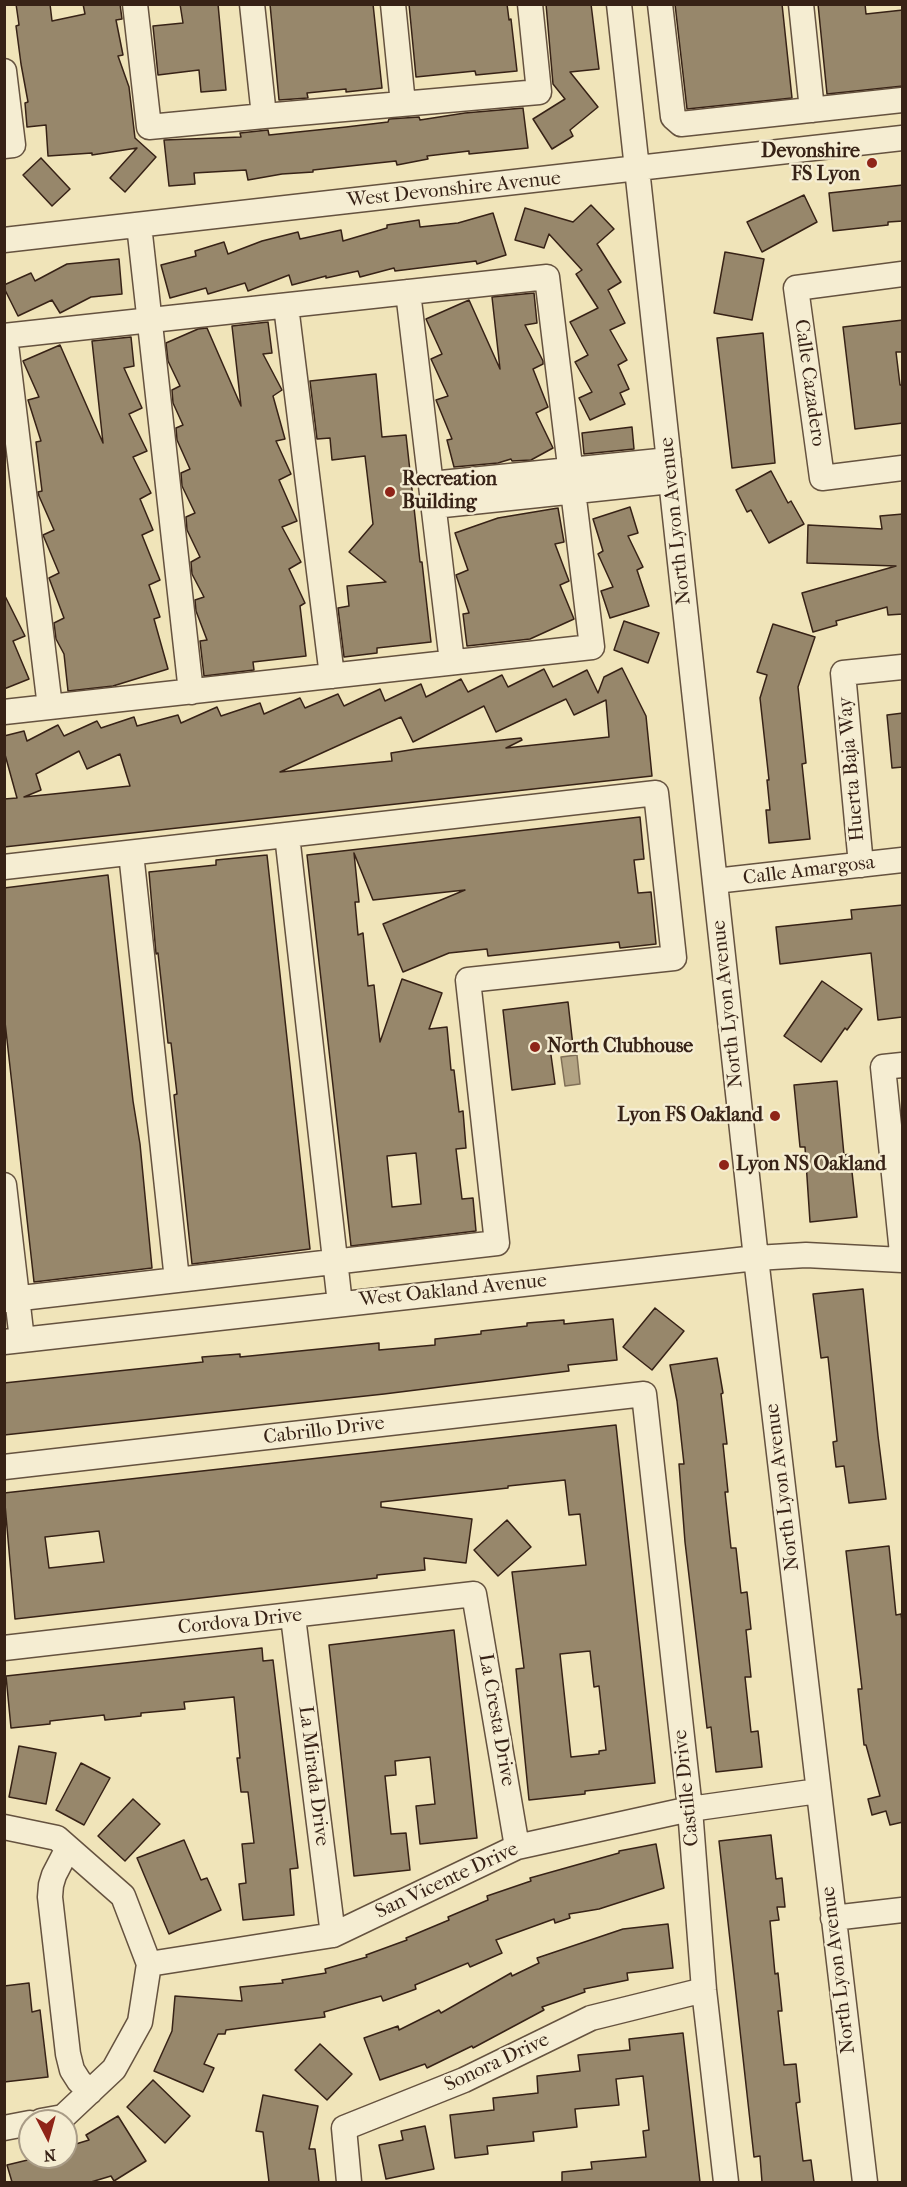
<!DOCTYPE html>
<style>
body{margin:0}
#map{position:relative;width:907px;height:2187px;overflow:hidden;background:#f0e4b9;font-family:"IM FELL French Canon",serif}
canvas{display:block}
.frame{position:absolute;inset:0;border:6px solid #372216;pointer-events:none}
.north{position:absolute;left:18px;top:2109px;width:60px;height:60px;box-sizing:border-box;background:#f5edd2;border:2px solid #a99c87;border-radius:50%;rotate:174deg;font-size:16px;font-weight:700;line-height:24px;text-align:center;color:#372216}
.north::after{content:'';display:block;margin:auto;width:21px;height:27px;background:#8f2418;clip-path:polygon(50% 0,100% 100%,50% 72%,0 100%)}
</style>
<div id="map">
<canvas width="907" height="2187"></canvas>
<div class="frame"></div>
<div class="north">N</div>
</div>
<script>
const context = document.querySelector('canvas').getContext('2d');
context.lineJoin = 'round';
function paint(path, color) {
  context.fillStyle = color;
  context.fill(path, 'evenodd');
}
function shape(rows) {
  const path = new Path2D();
  for (const r of rows) {
    path.moveTo(r[0], r[1]);
    for (let i = 2; i < r.length; i += 2) path.lineTo(r[i], r[i + 1]);
  }
  return path;
}
function trace(path, color, width, dash) {
  context.strokeStyle = color;
  context.lineWidth = width;
  context.lineCap = dash ? 'butt' : 'round';
  context.setLineDash(dash || []);
  context.stroke(path);
}
function write(font, color, halo, rows, align = 'center') {
  context.font = font + ' "IM FELL French Canon",serif';
  context.lineWidth = 5;
  context.setLineDash([]);
  context.textBaseline = 'middle';
  context.strokeStyle = halo;
  context.fillStyle = color;
  for (const [text, x, y, turn = 0] of rows) {
    context.save();
    context.translate(x, y);
    context.rotate((+turn || 0) * Math.PI / 180);
    context.textAlign = isNaN(turn) ? turn : align;
    if (halo) context.strokeText(text, 0, 0);
    context.fillText(text, 0, 0);
    context.restore();
  }
}
const water = shape([
 [577,1055,580,1084,565,1086,561,1057,577,1055]
]);
const building = shape([
 [16,4,50,4,52,21,85,14,83,4,120,4,122,19,116,20,123,55,118,56,129,87,135,138,156,157,125,192,110,178,137,148,92,155,92,153,48,156,46,125,27,127,25,103,28,102,21,64,16,26,19,25,16,4],
 [180,4,218,4,226,90,201,92,199,70,158,75,153,26,183,23,180,4],
 [270,4,373,4,382,88,346,92,346,89,307,93,308,98,279,100,270,4],
 [409,4,507,4,509,20,511,19,517,71,476,75,475,71,416,77,409,4],
 [546,4,591,4,599,69,570,72,598,107,570,130,573,136,552,149,533,119,565,99,553,84,546,4],
 [675,4,782,4,792,98,687,109,675,4],
 [818,4,865,4,866,14,903,10,903,86,827,94,818,4],
 [523,108,528,148,469,154,469,151,427,156,428,159,397,165,396,161,313,170,313,172,282,174,248,180,246,170,194,173,195,184,169,186,164,140,241,137,240,133,268,130,269,135,346,127,388,122,389,119,419,117,420,120,465,113,523,108],
 [41,158,70,189,52,206,23,175,41,158],
 [903,185,903,221,888,222,888,225,833,231,829,193,903,185],
 [804,195,817,222,762,252,747,222,804,195],
 [591,205,614,229,597,244,621,282,608,290,625,323,610,330,627,360,618,365,629,389,620,393,625,404,590,420,579,398,592,392,575,362,588,355,570,322,598,308,576,274,582,270,549,234,544,248,515,240,525,208,573,222,591,205],
 [493,213,506,255,477,264,476,261,395,271,394,268,360,277,358,271,326,278,326,276,292,285,289,275,248,291,245,283,208,294,206,288,170,298,161,265,196,256,195,251,224,242,228,254,262,241,298,232,300,239,341,230,343,241,387,228,387,225,419,220,420,227,458,223,493,213],
 [725,252,764,259,752,320,714,313,725,252],
 [119,259,122,294,91,297,60,313,52,300,18,316,4,288,4,285,31,273,35,281,67,264,119,259],
 [534,293,537,323,525,325,543,361,543,364,533,369,548,407,536,413,553,448,531,460,512,461,511,459,498,463,454,467,447,440,452,439,436,400,448,396,431,359,442,354,426,319,469,300,500,369,492,297,534,293],
 [903,320,903,352,896,352,900,385,903,385,903,423,855,429,843,327,903,320],
 [268,322,272,353,263,354,282,390,273,396,285,439,276,441,291,474,279,480,297,521,282,527,301,562,289,569,305,603,300,606,306,656,253,662,254,670,204,676,200,641,207,640,196,611,195,600,204,597,192,574,191,562,200,557,187,530,186,517,195,513,182,486,181,473,190,469,177,440,176,428,183,425,173,403,172,390,180,386,168,361,166,343,198,329,207,328,241,406,232,326,268,322],
 [763,333,775,463,732,468,717,338,763,333],
 [131,337,134,366,124,368,142,408,129,414,147,451,133,457,151,493,140,499,153,530,142,535,160,580,149,585,160,617,154,619,168,669,113,686,68,691,64,654,56,639,54,623,64,618,49,578,59,573,43,535,54,530,39,496,38,492,42,491,36,442,41,441,28,400,39,397,23,361,60,345,103,443,92,341,131,337],
 [376,374,382,437,406,435,420,562,422,562,431,642,377,648,377,653,344,657,338,608,349,606,347,586,386,582,349,552,373,524,365,456,332,460,330,438,317,439,310,381,376,374],
 [632,427,634,449,584,454,582,433,632,427],
 [771,471,788,503,791,501,804,524,769,543,751,510,747,512,736,490,771,471],
 [630,507,638,533,628,536,643,567,637,570,649,606,610,618,601,591,613,587,598,554,603,551,593,519,630,507],
 [558,508,564,542,555,544,569,581,560,585,574,619,530,639,467,646,463,614,469,613,456,575,468,570,455,533,498,518,558,508],
 [903,514,903,614,888,615,887,607,836,621,837,625,813,632,802,593,896,566,807,563,808,525,882,529,880,516,903,514],
 [4,594,25,636,13,641,29,679,4,689,4,594],
 [624,621,659,633,648,663,614,650,624,621],
 [773,624,815,637,798,687,806,763,802,764,810,839,769,843,766,810,770,810,767,780,769,780,760,698,767,675,757,672,773,624],
 [622,668,646,716,652,776,4,847,4,799,17,798,4,751,4,736,24,731,27,741,58,725,64,736,97,721,101,728,134,717,137,726,178,715,181,723,217,707,221,716,260,703,264,714,300,698,305,708,338,694,344,706,380,689,385,701,421,684,426,697,461,679,468,692,502,675,508,687,544,669,553,687,587,670,598,693,604,677,622,668],
 [566,699,574,715,606,700,609,737,506,748,522,740,521,738,416,749,391,753,392,761,280,772,401,717,413,742,484,706,496,732,566,699],
 [79,751,87,769,120,754,130,786,24,797,41,790,36,774,79,751],
 [903,713,903,767,892,768,887,715,903,713],
 [640,817,644,859,634,860,638,893,651,892,656,944,620,948,619,942,488,956,487,949,449,953,403,972,383,924,465,890,373,900,354,853,359,902,355,902,358,935,363,933,368,986,374,985,380,1042,402,979,442,993,429,1029,447,1027,451,1070,454,1070,459,1112,463,1111,466,1148,456,1149,462,1199,473,1198,476,1231,351,1246,307,855,640,817],
 [416,1153,421,1204,392,1207,387,1156,416,1153],
 [267,855,310,1249,192,1264,174,1095,177,1094,171,1043,168,1043,158,953,156,954,149,872,216,865,216,860,267,855],
 [108,875,133,1101,140,1144,152,1268,34,1282,4,1013,4,888,108,875],
 [903,905,902,1017,878,1020,871,953,780,964,776,927,852,919,851,910,903,905],
 [822,981,862,1009,847,1030,845,1028,821,1062,784,1036,822,981],
 [568,1002,573,1046,550,1048,555,1084,512,1090,503,1010,568,1002],
 [837,1081,844,1155,850,1154,857,1217,810,1222,805,1147,800,1147,794,1085,837,1081],
 [863,1289,878,1436,886,1499,849,1503,844,1466,836,1467,833,1442,837,1441,828,1357,821,1358,813,1294,863,1289],
 [655,1308,684,1331,652,1370,623,1347,655,1308],
 [613,1319,617,1360,568,1365,569,1371,384,1394,4,1435,4,1383,203,1362,202,1357,240,1354,240,1357,379,1343,379,1350,435,1345,435,1339,481,1334,481,1331,527,1326,527,1323,564,1320,564,1324,613,1319],
 [717,1358,723,1393,721,1394,727,1444,723,1444,728,1492,725,1492,731,1548,736,1548,741,1593,747,1592,751,1629,746,1630,751,1677,745,1677,751,1732,758,1731,762,1767,716,1772,711,1727,707,1728,685,1542,679,1464,684,1464,677,1401,670,1365,717,1358],
 [616,1425,655,1783,585,1791,585,1794,529,1800,516,1669,524,1668,512,1572,586,1565,580,1514,569,1515,565,1480,508,1486,508,1488,381,1502,381,1507,472,1519,466,1563,424,1558,425,1570,377,1575,377,1578,15,1619,4,1493,616,1425],
 [99,1531,104,1562,49,1568,45,1537,99,1531],
 [590,1651,594,1687,599,1686,606,1750,599,1751,599,1754,571,1757,560,1654,590,1651],
 [507,1520,531,1547,498,1576,474,1550,507,1520],
 [889,1546,896,1615,901,1614,903,1627,903,1822,890,1825,886,1811,872,1815,868,1799,880,1796,866,1745,864,1745,858,1689,862,1689,846,1551,889,1546],
 [454,1630,477,1838,420,1844,416,1806,435,1804,430,1757,395,1761,396,1775,385,1776,391,1834,406,1833,410,1870,354,1876,329,1645,454,1630],
 [262,1648,263,1661,273,1660,298,1868,290,1869,294,1915,243,1920,239,1884,246,1883,242,1844,254,1843,248,1792,241,1792,237,1758,240,1758,234,1697,184,1702,185,1709,141,1713,141,1716,105,1720,104,1715,50,1721,50,1724,11,1728,6,1676,262,1648],
 [19,1746,56,1753,46,1804,9,1797,19,1746],
 [81,1763,110,1778,84,1825,56,1810,81,1763],
 [133,1799,160,1824,125,1861,98,1836,133,1799],
 [771,1835,776,1879,782,1878,785,1907,777,1907,779,1920,770,1921,775,1974,778,1973,782,2011,778,2011,784,2065,796,2064,800,2102,796,2103,803,2161,811,2160,814,2182,762,2182,760,2156,754,2157,719,1841,771,1835],
 [184,1840,201,1880,207,1878,221,1910,169,1934,137,1858,184,1840],
 [656,1844,664,1888,599,1909,569,1914,570,1918,555,1923,554,1919,496,1940,502,1953,470,1967,468,1963,415,1985,416,1989,383,2001,381,1996,324,2012,325,2017,226,2030,225,2034,218,2034,204,2064,214,2068,203,2092,154,2071,172,2031,175,1996,242,2001,240,1987,283,1983,282,1980,326,1973,325,1969,367,1957,366,1955,407,1940,406,1938,449,1920,448,1917,488,1900,487,1896,531,1881,530,1878,619,1853,619,1851,656,1844],
 [668,1924,673,1968,627,1973,628,1980,584,1989,585,1992,542,2007,544,2010,473,2048,472,2046,427,2068,425,2064,380,2080,364,2038,398,2026,399,2030,439,2010,441,2013,511,1973,512,1976,539,1963,537,1958,623,1929,668,1924],
 [29,1983,32,2012,40,2010,48,2077,4,2082,4,1986,29,1983],
 [683,2033,700,2182,562,2182,562,2172,592,2169,591,2162,646,2157,643,2131,649,2130,643,2076,616,2079,619,2105,575,2109,577,2127,533,2132,534,2141,487,2146,488,2154,455,2158,450,2115,494,2110,493,2098,538,2093,537,2076,580,2071,578,2055,630,2050,629,2039,683,2033],
 [320,2044,352,2074,327,2100,295,2070,320,2044],
 [153,2080,190,2116,165,2143,127,2107,153,2080],
 [263,2095,318,2106,309,2149,315,2149,319,2182,269,2182,263,2132,256,2131,263,2095],
 [118,2116,146,2161,114,2181,111,2176,91,2182,12,2182,7,2165,40,2157,66,2157,66,2147,89,2140,86,2135,118,2116],
 [425,2126,434,2169,386,2179,379,2145,403,2140,401,2131,425,2126]
]);
const minor = shape([
 [135,4,149,127,264,116,252,4],
 [393,4,403,104],
 [619,4,756,1258,865,2182],
 [660,4,673,117,681,124,902,100],
 [801,4,812,110],
 [4,71,13,145,4,146],
 [264,116,539,92,530,4],
 [139,225,191,692],
 [4,240,902,138],
 [902,274,796,288,822,478,902,468],
 [408,292,452,662],
 [286,306,332,676],
 [4,336,547,277,592,647,4,712],
 [5,336,50,707],
 [431,484,669,460],
 [434,506,671,481],
 [287,835,340,1304],
 [131,853,177,1280],
 [861,865,843,673,902,667],
 [4,867,656,793,674,958,468,980,497,1243,4,1300],
 [715,881,902,860],
 [902,1065,883,1067,902,1253],
 [4,1185,22,1340],
 [4,1342,756,1258,806,1255,902,1260],
 [4,1467,644,1394,690,1809,704,1990,726,2182],
 [293,1617,333,1935],
 [4,1648,474,1594,517,1847],
 [4,1827,57,1838,123,1896,149,1964,140,2022,114,2069,63,2117,41,2121],
 [68,1848,54,1875,51,1885,50,1897,68,2054,72,2070,79,2081,90,2092],
 [833,1918,902,1910],
 [149,1964,333,1935,517,1847,690,1809,818,1791],
 [4,2128,30,2123],
 [349,2182,344,2128,464,2080,591,2018,704,1990]
]);
const markers = [
 [872,163,6,"#8f2418"],
 [390,492,6,"#8f2418"],
 [535,1047,6,"#8f2418"],
 [775,1116,6,"#8f2418"],
 [724,1165,6,"#8f2418"]
];
const poiNames = [
 ["Devonshire",860,152,"right"],
 ["FS Lyon",860,175,"right"],
 ["Recreation",402,480],
 ["Building",402,503],
 ["North Clubhouse",547,1047],
 ["Lyon FS Oakland",763,1116,"right"],
 ["Lyon NS Oakland",736,1165]
];
const streetNames = [
 ["West Devonshire Avenue",454,190,-6],
 ["Calle Cazadero",809,383,82],
 ["North Lyon Avenue",676,521,-96],
 ["Huerta Baja Way",852,769,-95],
 ["Calle Amargosa",809,871,-7],
 ["North Lyon Avenue",728,1004,-96],
 ["West Oakland Avenue",453,1291,-6],
 ["Cabrillo Drive",324,1431,-7],
 ["North Lyon Avenue",783,1487,-97],
 ["Cordova Drive",240,1622,-6],
 ["La Cresta Drive",496,1720,80],
 ["La Mirada Drive",313,1776,83],
 ["Castille Drive",687,1788,-96],
 ["San Vicente Drive",447,1881,-25],
 ["North Lyon Avenue",839,1970,-97],
 ["Sonora Drive",497,2063,-25]
];
paint(water, '#b1a282');
trace(water, '#806f57', 1.5);
paint(building, '#97876b');
trace(building, '#372216', 1.5);
trace(minor, '#65523f', 27);
trace(minor, '#f5edd2', 24);
for (const [x, y, r, color] of markers) {
  const dot = new Path2D();
  dot.arc(x, y, r, 0, 2 * Math.PI);
  context.fillStyle = color;
  context.fill(dot);
  trace(dot, '#f5edd2', 2);
}
write('bold 20px', '#372216', '#f5edd2', poiNames, 'left');
write('20px', '#372216', '#f5edd2', streetNames);
</script>
